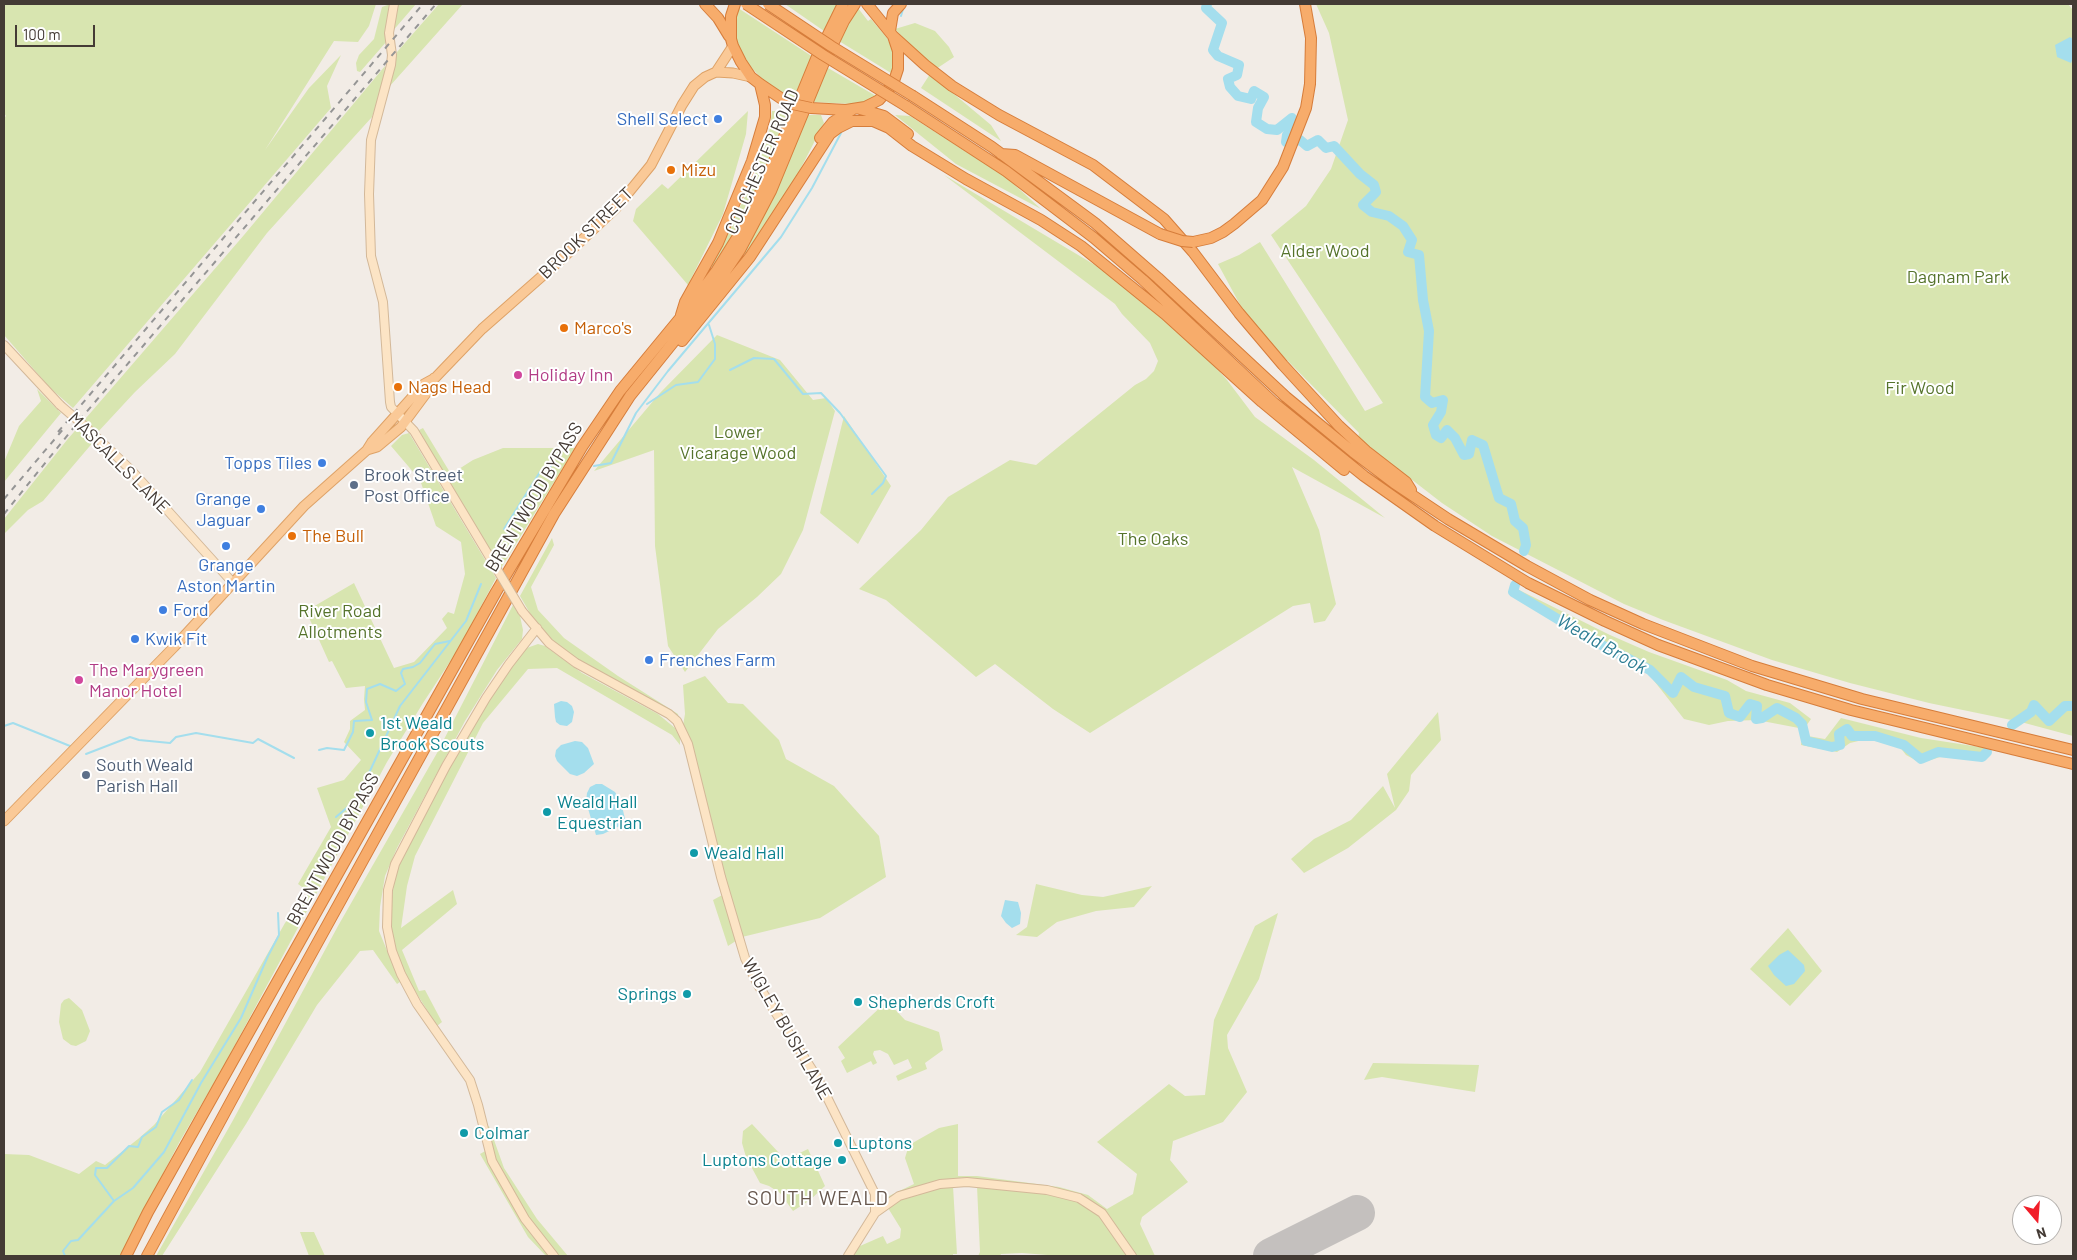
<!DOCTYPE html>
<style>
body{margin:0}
#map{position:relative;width:2077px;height:1260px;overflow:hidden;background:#f2ece6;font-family:Barlow,sans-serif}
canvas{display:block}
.frame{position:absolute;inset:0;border:5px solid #443b35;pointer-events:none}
.north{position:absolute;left:2012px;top:1195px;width:50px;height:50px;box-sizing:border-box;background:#fff;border:1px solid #b4b1ae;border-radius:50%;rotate:162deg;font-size:14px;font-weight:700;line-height:20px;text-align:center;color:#443b35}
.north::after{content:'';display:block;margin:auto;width:18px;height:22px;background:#f11e29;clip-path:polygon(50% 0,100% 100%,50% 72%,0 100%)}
.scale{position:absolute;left:15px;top:25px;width:80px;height:22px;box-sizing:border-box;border:2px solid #443b35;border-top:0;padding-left:6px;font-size:15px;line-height:18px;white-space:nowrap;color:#443b35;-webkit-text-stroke:4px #fff;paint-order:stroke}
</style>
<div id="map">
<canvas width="2077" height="1260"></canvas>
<div class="frame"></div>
<div class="north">N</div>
<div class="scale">100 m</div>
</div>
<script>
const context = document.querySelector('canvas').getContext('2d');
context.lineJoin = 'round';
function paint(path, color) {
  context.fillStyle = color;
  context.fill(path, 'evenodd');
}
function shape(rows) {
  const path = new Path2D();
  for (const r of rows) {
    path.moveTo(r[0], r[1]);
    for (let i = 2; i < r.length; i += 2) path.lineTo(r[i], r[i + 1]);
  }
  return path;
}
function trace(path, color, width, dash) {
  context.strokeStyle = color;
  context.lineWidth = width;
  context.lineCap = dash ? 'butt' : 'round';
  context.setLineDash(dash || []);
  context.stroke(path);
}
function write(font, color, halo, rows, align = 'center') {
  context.font = font + ' Barlow,sans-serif';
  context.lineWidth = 4;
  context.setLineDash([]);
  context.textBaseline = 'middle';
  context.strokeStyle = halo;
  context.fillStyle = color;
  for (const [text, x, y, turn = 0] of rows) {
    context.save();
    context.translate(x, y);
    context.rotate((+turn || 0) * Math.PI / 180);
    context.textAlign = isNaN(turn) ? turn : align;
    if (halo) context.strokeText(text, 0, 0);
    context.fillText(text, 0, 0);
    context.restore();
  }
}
const green = shape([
 [4,4,376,4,369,26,358,42,334,41,265,150,309,88,341,55,327,86,331,108,73,408,50,388,4,335,4,118,6,116,4,113],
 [390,4,387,41,360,72,357,71,356,63,359,55,374,39,382,7],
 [398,4,416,4,391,33,397,6],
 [439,4,463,4,389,87,397,52],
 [785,4,839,4,824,31],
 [1316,4,2068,4,2073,10,2073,736,2021,722,1929,703,1850,683,1772,660,1663,620,1624,604,1492,536,1442,503,1358,438,1359,433,1281,354,1244,312,1218,264,1239,255,1260,242,1365,411,1383,403,1271,235,1306,206,1331,169,1348,120,1329,33],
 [738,8,813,57,795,98,769,86,745,61,737,44,735,27],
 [858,8,868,21,871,19,887,38,893,49,893,66,891,73,839,41],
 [915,23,935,31,949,47,954,57,936,69,918,53,895,29],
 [385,66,384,82,372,117,267,233,175,354,135,392,97,433,95,440,43,501,28,510,4,534,4,519,67,440,244,235],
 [828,68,876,96,865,102,852,104,812,102],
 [930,74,991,125,1001,141,921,88],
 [748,111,746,134,723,214,688,285,633,221,636,209,662,184,668,189],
 [772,111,791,112,770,164,738,231,713,269,711,266,753,180,770,128],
 [805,115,821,115,824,123,786,197,746,255,743,253,760,223,789,162],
 [895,115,910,116,1006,177,1041,209,956,164],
 [944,175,1100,268,1200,350,1227,380,1255,417,1314,460,1385,518,1292,467,1319,530,1336,604,1325,621,1314,623,1310,603,1293,606,1090,733,1053,709,995,664,976,677,886,600,859,589,921,530,948,497,1010,460,1036,465,1135,385,1146,379,1154,371,1158,361,1150,343,1122,314,1115,304],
 [717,335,780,360,813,400,826,398,835,411,803,530,781,574,757,597,718,629,685,672,668,646,655,546,654,450,594,471,660,393],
 [37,389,61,413,4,482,4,462,19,426,41,401],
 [844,416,891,486,858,544,820,513],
 [423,428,451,474,473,460,503,448,575,448,501,568,450,486,419,430],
 [409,433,496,578,459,648,423,703,387,762,221,1071,180,1141,120,1256,4,1256,4,1154,29,1155,79,1174,96,1161,105,1165,138,1139,154,1125,200,1072,285,923,309,892,298,884,331,827,317,788,344,780,361,760,344,742,350,729,350,721,365,710,364,699,365,686,346,688,332,661,329,662,306,611,354,583,394,668,414,662,447,628,442,619,448,612,454,614,465,574,461,542,436,526,420,480,391,446,402,435],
 [552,538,554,545,531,587,538,610,564,638,618,676,678,714,679,721,562,649,549,638,531,615,520,596],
 [1517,589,1610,635,1649,652,1727,680,1746,691,1790,703,1811,719,1804,729,1757,720,1728,721,1709,725,1684,719,1644,668,1583,637,1523,600],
 [513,605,520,616,523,630,522,639,497,670,465,721,397,848,385,876,380,907,379,931,400,982,397,984,373,950,360,951,317,1005,246,1124,162,1256,156,1256,232,1122,338,926,437,753],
 [538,644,545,646,582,673,658,714,675,728,680,737,680,745,672,735,557,668,528,669,483,723,415,856,407,886,401,928,453,890,457,904,402,950,419,991,425,990,442,1022,437,1026,407,978,398,959,390,930,390,910,396,871,413,835,482,708,524,649],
 [705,676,728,703,743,704,779,740,786,759,834,786,879,836,886,877,820,918,742,937,728,946,713,900,726,893,682,731,685,714,683,685],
 [1438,712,1441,740,1411,775,1409,791,1396,810,1348,848,1304,873,1291,859,1314,839,1351,820,1383,786,1395,808,1387,774],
 [1841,718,1921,738,1993,749,1973,757,1956,752,1921,763,1906,755,1896,742,1871,738,1850,743,1837,752,1801,745,1802,735,1825,739],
 [1036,884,1082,895,1103,897,1152,886,1134,907,1096,911,1057,922,1037,937,1016,935,1027,927],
 [1278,913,1259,979,1227,1035,1228,1048,1247,1092,1223,1122,1173,1141,1170,1160,1188,1182,1142,1217,1140,1224,1155,1256,1060,1256,1022,1253,1001,1254,1000,1256,978,1256,980,1252,977,1186,965,1185,953,1186,957,1254,953,1254,953,1256,852,1256,860,1246,876,1239,883,1236,887,1244,900,1238,901,1229,888,1208,887,1197,914,1184,905,1158,909,1145,939,1128,958,1124,958,1176,977,1176,1059,1187,1088,1195,1107,1209,1133,1194,1137,1174,1097,1142,1169,1084,1185,1096,1205,1095,1214,1020,1255,926],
 [1788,928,1822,971,1790,1006,1750,969],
 [69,998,82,1010,90,1031,86,1041,76,1046,71,1045,63,1039,59,1022,61,1004,64,1000],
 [887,1001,905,1020,939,1032,943,1050,925,1063,927,1069,898,1081,896,1076,912,1068,908,1059,894,1065,888,1054,880,1050,874,1051,873,1054,877,1063,873,1065,871,1061,847,1073,841,1061,845,1058,838,1047],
 [1373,1063,1479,1065,1475,1092,1382,1077,1364,1080],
 [752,1124,780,1154,783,1161,808,1149,825,1186,810,1200,793,1211,780,1193,769,1186,760,1183,746,1157,742,1143,743,1131],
 [489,1126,504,1168,537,1219,568,1256,546,1256,528,1237,480,1154,487,1150,482,1131],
 [300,1232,314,1232,325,1256,309,1256]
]);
const water = shape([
 [2070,37,2073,39,2073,58,2071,63,2057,57,2055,45],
 [561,701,567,702,572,706,574,712,572,722,567,726,560,725,556,722,555,717,554,704],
 [575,741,582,742,588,748,594,764,584,773,577,776,570,774,557,761,555,756,556,750,561,745],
 [596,784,602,784,615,792,621,802,626,823,603,834,596,835,586,802,587,793,590,787],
 [1005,900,1018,902,1021,913,1020,924,1012,928,1006,923,1001,916],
 [1788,950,1804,965,1805,971,1794,984,1786,986,1774,975,1768,966,1779,955]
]);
const stream = shape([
 [901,16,903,9],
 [730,370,754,358,774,359,803,394,821,393,840,413,886,476,883,483,872,494],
 [647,404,676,385,698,382,715,359,715,344,709,325],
 [594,466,611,463,636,413,668,371,781,237,812,188,841,133],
 [504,529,540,472,551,466],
 [4,726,13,723,70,746],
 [319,750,327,748,344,750,353,732,354,721,372,720,366,702,367,689,380,684,396,691,405,684,401,673,403,669,413,667,420,663,435,644,450,641],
 [86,754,130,737,139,740,170,743,176,737,196,733,253,743,258,739,294,758],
 [336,817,357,799,400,706,466,621,481,584],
 [114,1201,95,1175,96,1168,107,1168,129,1146,138,1147,142,1137,156,1127,162,1112,179,1100,192,1080],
 [65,1256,63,1251,71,1241,78,1240,114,1201,133,1188,164,1152,201,1083,241,1018,268,956,279,935,278,913]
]);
const river = shape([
 [1207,4,1206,8,1222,23,1213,50,1218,56,1239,65,1237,75,1228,79,1230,87,1238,96,1251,99,1254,91,1264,97,1258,108,1256,122,1267,129,1277,130,1292,118,1296,127,1287,135,1286,142,1300,140,1307,146,1318,140,1326,148,1334,146,1360,174,1374,185,1376,192,1363,205,1372,212,1389,216,1403,226,1412,240,1408,252,1419,255,1423,300,1429,331,1425,397,1432,403,1443,400,1441,412,1433,425,1436,435,1441,438,1447,430,1455,438,1464,455,1469,454,1472,440,1483,445,1499,498,1511,504,1515,521,1523,528,1526,545,1524,551],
 [1515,585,1513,592,1594,641,1650,670,1673,693,1681,677,1694,687,1725,696,1729,713,1740,717,1750,704,1757,706,1756,719,1762,718,1777,708,1796,718,1802,724,1806,741,1832,747,1840,745,1839,734,1847,729,1852,736,1875,736,1904,745,1921,759,1938,752,1982,757,1987,752],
 [2012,725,2031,712,2034,705,2049,721,2065,706,2073,706]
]);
const runway = shape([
 [1271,1256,1357,1213]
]);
const secondary = shape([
 [394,4,389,33,392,55,391,65,371,140,369,194,371,256,383,302,390,402,391,407,414,431,495,566],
 [4,345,60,405],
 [89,430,132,471,233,583],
 [522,611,549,643,576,663,669,714,677,721,688,744,721,877,745,958,758,985,818,1079,875,1194,875,1213],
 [537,628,509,664,486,698,446,766,395,864,388,890,387,927,392,951,401,974,417,1004,470,1080,478,1105,492,1161,525,1219,554,1256],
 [848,1256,875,1213,899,1196,940,1184,967,1182,1047,1190,1079,1198,1102,1213,1132,1256]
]);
const primary = shape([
 [716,72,733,46],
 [367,450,377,447,401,427,430,388,434,378],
 [4,821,174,647,304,506,367,450,372,442,424,384,435,378,482,329,566,255,616,208,651,165,682,105,694,86,705,77,716,72,733,73,751,77]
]);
const highway = shape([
 [705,4,718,18,729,36],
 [735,4,731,16,731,39,733,46,741,62,751,77,760,84,788,103],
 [890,31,893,13,901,4],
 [893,36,925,65,952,86,999,115,1093,165,1164,219,1193,252,1239,313,1283,365,1339,426,1366,451,1406,482,1411,490],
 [913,96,992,147,1095,223,1158,278,1286,397,1353,452,1394,483,1448,519,1527,566,1590,600,1643,624,1752,666,1862,699,2073,750],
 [906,106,1006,171,1094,238,1143,280,1274,403,1364,476,1435,526,1528,583,1605,621,1658,645,1767,685,1851,710,2073,764],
 [811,108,846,110,865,107,879,100,893,84,898,69,898,51,893,36,867,4],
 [860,109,884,116,908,134],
 [820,138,833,122,852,110],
 [1001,154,1015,155,1160,234],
 [1193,242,1211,238,1223,232,1234,224,1262,200,1283,167,1306,108,1310,84,1311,38,1305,4],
 [681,315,685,302,718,243,752,161,765,117,765,105,760,84],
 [682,341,750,257,830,134,838,128,852,121,873,121,889,128,912,146,966,179,1041,220,1081,246,1165,314,1262,402,1344,470],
 [126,1256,148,1212,496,592,582,447,620,391,690,306,717,270,740,233,765,183,816,59,843,4],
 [147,1256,298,978,554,514,630,396,700,309,740,250,771,191,823,65,844,21,855,4]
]);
const rail = shape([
 [58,432,423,4],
 [4,499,65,427],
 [4,514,83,416,436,4]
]);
const secondaryBridge = shape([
 [60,405,89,430],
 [495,566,522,611]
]);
const highwayBridge = shape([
 [746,4,823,55,906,106],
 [768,4,831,46,913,96],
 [788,103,811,108],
 [1160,234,1182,241,1193,242]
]);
const markers = [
 [718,119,5,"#3f7fe0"],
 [671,170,5,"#e8710a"],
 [564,328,5,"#e8710a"],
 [518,375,5,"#d1479c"],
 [398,387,5,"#e8710a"],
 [322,463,5,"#3f7fe0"],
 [354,485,5,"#5c6f8a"],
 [261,509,5,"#3f7fe0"],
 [292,536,5,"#e8710a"],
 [226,546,5,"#3f7fe0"],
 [163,610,5,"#3f7fe0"],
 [135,639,5,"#3f7fe0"],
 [649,660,5,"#3f7fe0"],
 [79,680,5,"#d1479c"],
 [370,733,5,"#0f9aa8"],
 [86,775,5,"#5c6f8a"],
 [547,812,5,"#0f9aa8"],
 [694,853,5,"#0f9aa8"],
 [687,994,5,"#0f9aa8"],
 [858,1002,5,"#0f9aa8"],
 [464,1133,5,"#0f9aa8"],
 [838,1143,5,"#0f9aa8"],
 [842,1160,5,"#0f9aa8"]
];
const shopNames = [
 ["Shell Select",708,119],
 ["Topps Tiles",312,463],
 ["Grange",251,499],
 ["Jaguar",251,520],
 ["Grange",226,565,"center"],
 ["Aston Martin",226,586,"center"],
 ["Ford",173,610,"left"],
 ["Kwik Fit",145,639,"left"],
 ["Frenches Farm",659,660,"left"]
];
const streetNames = [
 ["COLCHESTER ROAD",762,162,-66],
 ["BROOK STREET",586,233,-44],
 ["MASCALLS LANE",119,463,45],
 ["BRENTWOOD BYPASS",534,497,-59],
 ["BRENTWOOD BYPASS",333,849,-61],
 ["WIGLEY BUSH LANE",787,1029,60]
];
const foodNames = [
 ["Mizu",681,170],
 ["Marco's",574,328],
 ["Nags Head",408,387],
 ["The Bull",302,536]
];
const parkNames = [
 ["Alder Wood",1325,251],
 ["Dagnam Park",1958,277],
 ["Fir Wood",1920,388],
 ["Lower",738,432],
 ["Vicarage Wood",738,453],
 ["The Oaks",1153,539],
 ["River Road",340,611],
 ["Allotments",340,632]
];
const hotelNames = [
 ["Holiday Inn",528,375],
 ["The Marygreen",89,670],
 ["Manor Hotel",89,691]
];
const serviceNames = [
 ["Brook Street",364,475],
 ["Post Office",364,496],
 ["South Weald",96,765],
 ["Parish Hall",96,786]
];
const cultureNames = [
 ["1st Weald",380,723],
 ["Brook Scouts",380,744],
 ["Weald Hall",557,802],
 ["Equestrian",557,823],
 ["Weald Hall",704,853],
 ["Springs",677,994,"right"],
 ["Shepherds Croft",868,1002],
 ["Colmar",474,1133],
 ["Luptons",848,1143],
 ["Luptons Cottage",832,1160,"right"]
];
const waterNames = [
 ["Weald Brook",1602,644,30]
];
const quarterNames = [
 ["SOUTH WEALD",818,1198]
];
paint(green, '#d8e5b0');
paint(water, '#a4deed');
trace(stream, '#a4deed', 2);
trace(river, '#a4deed', 10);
trace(runway, '#c4c0be', 36);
trace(secondary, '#d3b899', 10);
trace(primary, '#dea267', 11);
trace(highway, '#d67d3b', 12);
trace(secondary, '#fce4c5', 8);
trace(primary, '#fac997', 9);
trace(highway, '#f7ac6b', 10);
trace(rail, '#959595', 2, [6, 6]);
trace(secondaryBridge, '#d3b899', 10, []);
trace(highwayBridge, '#d67d3b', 12, []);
trace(secondaryBridge, '#fce4c5', 8);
trace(highwayBridge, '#f7ac6b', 10);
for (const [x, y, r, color] of markers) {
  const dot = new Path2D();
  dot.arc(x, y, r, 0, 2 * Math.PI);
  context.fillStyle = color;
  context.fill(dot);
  trace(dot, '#fff', 2);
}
write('18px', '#366cbe', '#fff', shopNames, 'right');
write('18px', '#443b35', '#fff', streetNames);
write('18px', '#c56008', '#fff', foodNames, 'left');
write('18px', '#55732b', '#fff', parkNames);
write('18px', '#b23c85', '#fff', hotelNames, 'left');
write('18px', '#4e5e75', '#fff', serviceNames, 'left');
write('18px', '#0d838f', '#fff', cultureNames, 'left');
write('italic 19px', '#2e7e94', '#fff', waterNames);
context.letterSpacing = '1px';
write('20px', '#67574d', '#fff', quarterNames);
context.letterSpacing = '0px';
</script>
